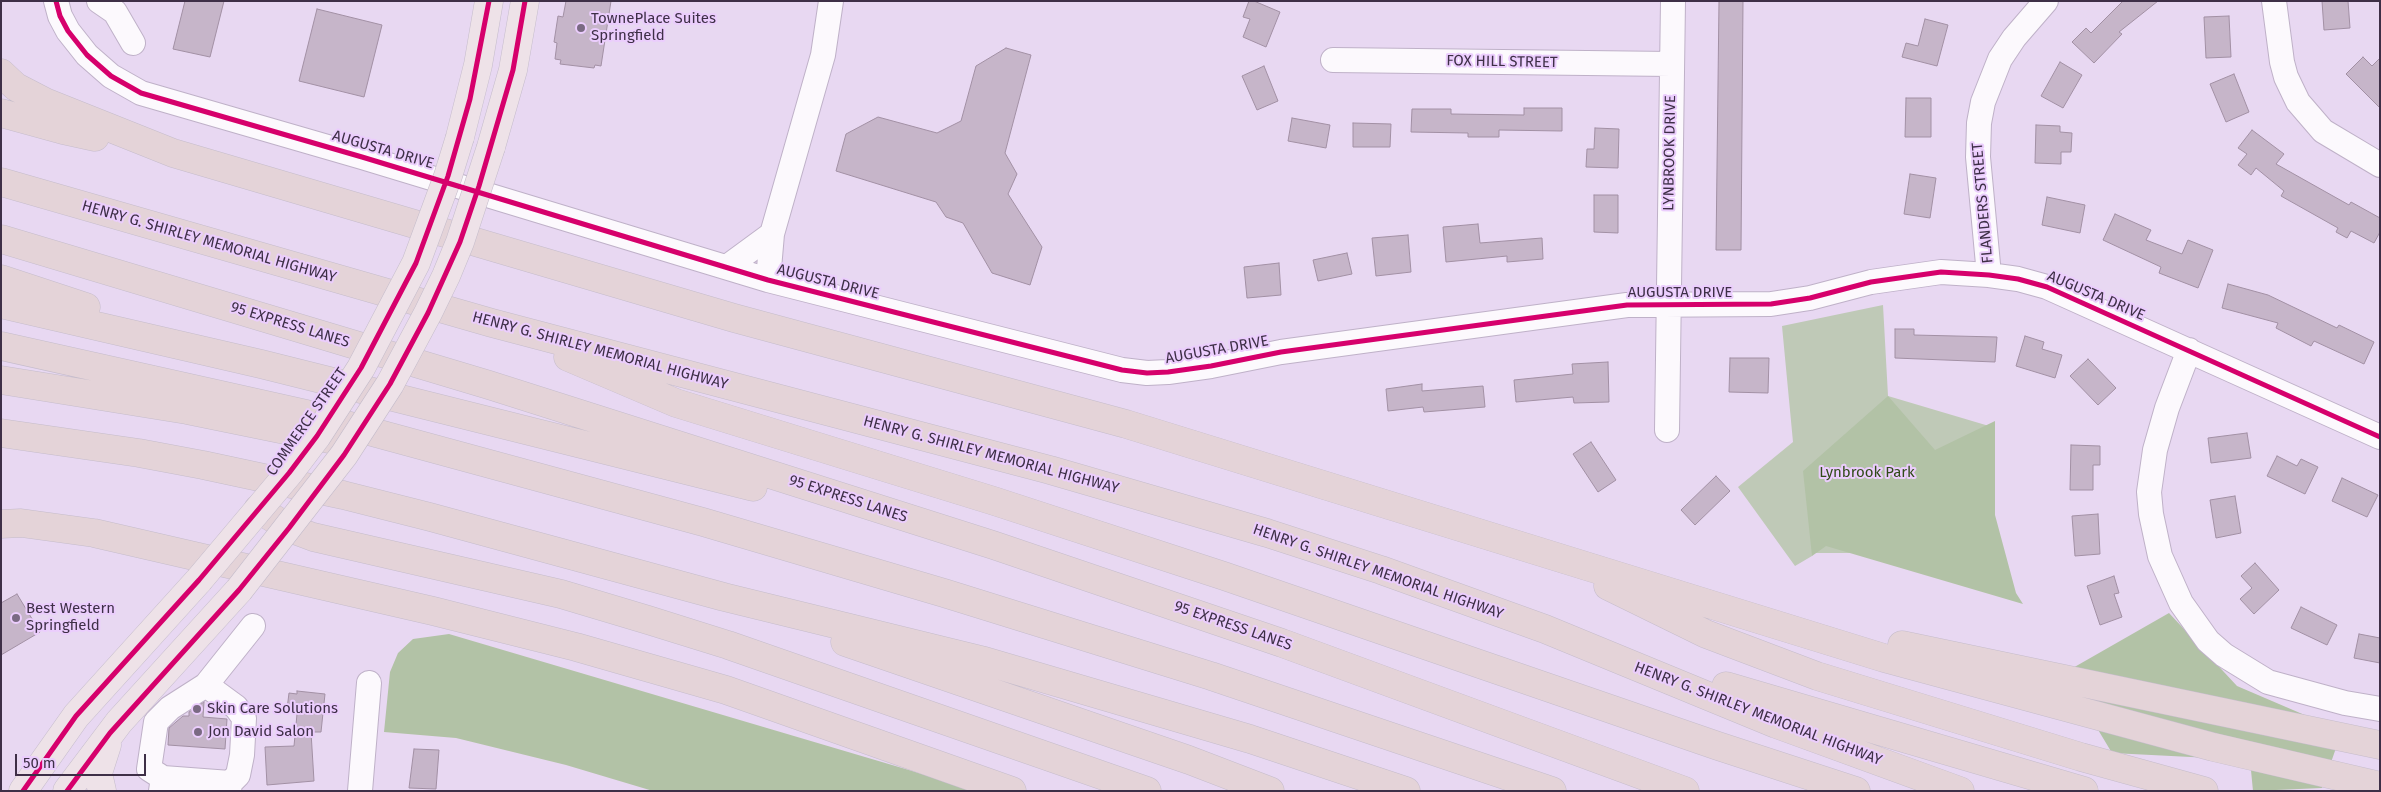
<!DOCTYPE html>
<style>
body{margin:0}
#map{position:relative;width:2381px;height:792px;overflow:hidden;background:#e8d8f2;font-family:"Fira Sans",sans-serif}
canvas{display:block}
.frame{position:absolute;inset:0;border:2px solid #3e2f47;pointer-events:none}
.scale{position:absolute;left:15px;top:754px;width:131px;height:22px;box-sizing:border-box;border:2px solid #3e2f47;border-top:0;padding-left:6px;font-size:15px;line-height:18px;white-space:nowrap;color:#3e2f47;-webkit-text-stroke:4px #ebcdfd;paint-order:stroke}
</style>
<div id="map">
<canvas width="2381" height="792"></canvas>
<div class="frame"></div>
<div class="scale">50 m</div>
</div>
<script>
const context = document.querySelector('canvas').getContext('2d');
context.lineJoin = 'round';
function paint(path, color) {
  context.fillStyle = color;
  context.fill(path, 'evenodd');
}
function shape(rows) {
  const path = new Path2D();
  for (const r of rows) {
    path.moveTo(r[0], r[1]);
    for (let i = 2; i < r.length; i += 2) path.lineTo(r[i], r[i + 1]);
  }
  return path;
}
function trace(path, color, width, dash) {
  context.strokeStyle = color;
  context.lineWidth = width;
  context.lineCap = dash ? 'butt' : 'round';
  context.setLineDash(dash || []);
  context.stroke(path);
}
function write(font, color, halo, rows, align = 'center') {
  context.font = font + ' "Fira Sans",sans-serif';
  context.lineWidth = 4;
  context.setLineDash([]);
  context.textBaseline = 'middle';
  context.strokeStyle = halo;
  context.fillStyle = color;
  for (const [text, x, y, turn = 0] of rows) {
    context.save();
    context.translate(x, y);
    context.rotate((+turn || 0) * Math.PI / 180);
    context.textAlign = isNaN(turn) ? turn : align;
    if (halo) context.strokeText(text, 0, 0);
    context.fillText(text, 0, 0);
    context.restore();
  }
}
const green = shape([
 [1883,305,1888,396,1989,426,1987,553,1812,553,1812,556,1795,566,1738,487,1793,442,1782,326]
]);
const forest = shape([
 [1888,396,1935,450,1995,421,1995,515,2016,593,2023,604,1826,546,1812,556,1803,471],
 [2169,613,2237,686,2342,731,2322,788,2253,791,2250,760,2112,753,2064,673],
 [449,634,936,778,971,791,653,791,566,765,456,738,384,732,390,672,398,653,413,639]
]);
const building = shape([
 [185,1,224,1,210,57,173,49,185,1],
 [566,1,611,1,601,66,595,65,594,68,560,64,561,60,555,59,557,43,554,42,558,16,563,17,566,1],
 [1249,1,1254,1,1280,12,1266,47,1243,37,1250,19,1243,17,1249,1],
 [1719,1,1743,1,1741,250,1716,250,1719,1],
 [2123,1,2158,1,2119,32,2122,34,2094,63,2072,42,2086,28,2091,33,2123,1],
 [2322,1,2348,1,2350,28,2324,30,2322,1],
 [317,9,382,25,364,97,299,81,317,9],
 [2229,16,2231,57,2206,58,2204,17,2229,16],
 [1925,19,1948,25,1937,66,1902,57,1906,43,1918,46,1925,19],
 [1006,48,1031,55,1005,153,1017,174,1008,194,1042,247,1030,285,992,273,963,223,946,217,936,202,836,171,846,134,878,117,937,133,961,121,976,66,1006,48],
 [2363,57,2372,66,2380,58,2380,108,2346,74,2363,57],
 [2060,62,2082,75,2063,108,2041,96,2060,62],
 [1264,66,1278,101,1257,110,1242,76,1264,66],
 [2234,74,2249,112,2226,122,2210,84,2234,74],
 [1906,98,1931,98,1931,137,1905,137,1906,98],
 [1524,108,1562,108,1562,131,1499,130,1499,137,1468,137,1468,133,1411,132,1412,109,1451,109,1451,114,1524,115,1524,108],
 [1292,118,1330,125,1326,148,1288,141,1292,118],
 [1353,123,1391,124,1390,147,1353,147,1353,123],
 [2036,125,2060,126,2060,132,2072,133,2071,152,2061,152,2061,164,2035,163,2036,125],
 [1595,128,1619,129,1618,168,1586,167,1587,149,1594,149,1595,128],
 [2252,130,2284,154,2276,164,2349,205,2351,202,2380,218,2380,232,2374,243,2351,231,2347,238,2336,232,2338,228,2281,196,2284,191,2256,168,2251,175,2238,165,2247,154,2238,148,2252,130],
 [1910,174,1936,178,1930,218,1904,214,1910,174],
 [1594,195,1618,195,1618,233,1594,232,1594,195],
 [2047,197,2085,205,2080,233,2042,225,2047,197],
 [2115,214,2151,230,2146,240,2182,254,2188,240,2213,250,2198,288,2159,273,2161,267,2103,240,2115,214],
 [1478,224,1480,243,1542,238,1543,259,1507,262,1507,256,1446,262,1443,227,1478,224],
 [1408,235,1411,272,1376,276,1372,238,1408,235],
 [1347,253,1352,274,1318,281,1313,260,1347,253],
 [1279,263,1281,295,1247,298,1244,267,1279,263],
 [2228,284,2268,295,2337,328,2339,325,2374,342,2364,364,2314,341,2311,346,2276,328,2278,323,2222,308,2228,284],
 [1895,329,1914,329,1914,335,1997,337,1995,362,1895,358,1895,329],
 [2025,336,2044,342,2042,349,2062,355,2055,378,2016,366,2025,336],
 [1730,358,1769,358,1768,393,1729,392,1730,358],
 [2088,359,2116,388,2098,405,2070,376,2088,359],
 [1608,362,1609,402,1574,403,1573,397,1516,402,1514,380,1573,374,1572,364,1608,362],
 [1422,384,1422,391,1483,386,1485,407,1424,412,1423,407,1388,411,1386,389,1422,384],
 [2247,433,2251,458,2211,463,2208,438,2247,433],
 [1591,442,1616,480,1598,492,1573,454,1591,442],
 [2071,445,2100,446,2100,465,2093,465,2093,490,2070,490,2071,445],
 [2277,456,2297,466,2301,459,2318,467,2305,494,2267,476,2277,456],
 [1716,476,1730,491,1695,525,1681,510,1716,476],
 [2342,478,2378,495,2367,517,2332,501,2342,478],
 [2235,496,2241,533,2216,538,2210,500,2235,496],
 [2098,514,2100,554,2075,556,2072,516,2098,514],
 [2255,563,2279,590,2254,614,2240,599,2252,588,2241,576,2255,563],
 [2114,576,2119,593,2114,594,2122,617,2100,625,2087,586,2114,576],
 [17,594,40,632,1,655,1,603,17,594],
 [2301,607,2337,625,2327,645,2291,628,2301,607],
 [2359,634,2380,638,2380,663,2354,658,2359,634],
 [297,691,325,694,321,732,311,732,314,781,267,785,265,747,294,746,297,714,296,709,287,709,289,693,297,694,297,691],
 [204,702,203,717,227,719,225,749,168,745,169,728,183,716,189,716,189,712,204,702],
 [414,749,439,750,436,789,409,788,414,749]
]);
const minor = shape([
 [56,1,60,16,68,31,87,55,111,76,141,93,362,157,768,280,1122,370,1147,373,1168,372,1211,366,1281,352,1627,305,1771,304,1810,298,1871,282,1941,272,1989,275,2018,279,2047,287,2380,437],
 [99,1,115,12,133,43],
 [2274,1,2282,62,2286,77,2298,102,2323,131,2380,165],
 [1333,60,1671,64],
 [727,267,772,234],
 [1989,275,1978,157,1979,123,1983,102,2000,59,2014,38,2046,1],
 [768,280,772,234,823,55,831,1],
 [2189,350,2167,408,2155,450,2149,492,2151,514,2160,556,2181,603,2208,641,2224,655,2268,682,2345,703,2380,709],
 [1667,430,1673,1],
 [206,685,253,626],
 [163,778,149,769,156,722,170,708,206,685,236,707,244,718,242,755,238,775,230,783],
 [161,791,163,778,230,783,229,791],
 [360,791,369,683]
]);
const major = shape([
 [460,137,478,65,489,1],
 [491,147,513,70,525,1],
 [23,791,76,716,199,580],
 [67,791,119,722,239,590],
 [102,791,98,773,107,745]
]);
const highway = shape([
 [1,73,16,87,45,102,173,153,734,318,1126,424,1884,658,2213,747,2380,786],
 [1,113,63,130,95,137],
 [1,182,492,323,1050,470,1267,533,1381,570,1545,629,1776,724,1960,791],
 [1,239,489,385,993,545,1282,643,1685,791],
 [1,279,86,307],
 [1,304,261,364,753,487],
 [1,346,306,414,703,522,944,593,1211,676,1552,791],
 [568,357,676,403,994,501,1224,576,1718,746,1856,791],
 [1,380,187,410,339,441],
 [1,433,139,453,203,465,343,495,430,517,724,597,981,660,1250,739,1406,791],
 [258,509,289,528,313,537,561,594,648,620,728,645,1147,791],
 [1,524,21,523,94,533,433,611,576,647,726,690,1012,791],
 [1608,586,1706,634,1817,676,2081,757,2204,791],
 [845,642,1189,760,1270,791],
 [1902,645,2380,745],
 [1726,686,2084,791]
]);
const majorBridge = shape([
 [199,580,289,473,317,436,361,368,416,263,448,176,460,137],
 [239,590,344,455,390,384,428,313,446,276,460,242,491,147]
]);
const cycleway = shape([
 [56,1,60,16,68,31,87,55,111,76,141,93,362,157,768,280,1122,370,1147,373,1168,372,1211,366,1281,352,1627,305,1771,304,1810,298,1871,282,1941,272,1989,275,2018,279,2047,287,2380,437],
 [23,791,76,716,199,580,289,473,317,436,361,368,416,263,448,176,470,99,489,1],
 [67,791,110,733,239,590,289,528,344,455,390,384,428,313,460,242,479,186,513,70,525,1]
]);
const markers = [
 [581,28,5,"#7a6a83"],
 [16,618,5,"#7a6a83"],
 [197,709,5,"#7a6a83"],
 [198,732,5,"#7a6a83"]
];
const poiNames = [
 ["TownePlace Suites",591,19],
 ["Springfield",591,36],
 ["Best Western",26,609],
 ["Springfield",26,626],
 ["Skin Care Solutions",207,709],
 ["Jon David Salon",208,732]
];
const streetNames = [
 ["FOX HILL STREET",1502,62,1],
 ["AUGUSTA DRIVE",383,150,16],
 ["LYNBROOK DRIVE",1670,153,-89],
 ["FLANDERS STREET",1983,203,-95],
 ["HENRY G. SHIRLEY MEMORIAL HIGHWAY",209,242,16],
 ["AUGUSTA DRIVE",828,282,14],
 ["AUGUSTA DRIVE",1680,293],
 ["AUGUSTA DRIVE",2096,296,23],
 ["95 EXPRESS LANES",290,325,17],
 ["AUGUSTA DRIVE",1217,350,-10],
 ["HENRY G. SHIRLEY MEMORIAL HIGHWAY",600,351,15],
 ["COMMERCE STREET",307,422,-55],
 ["HENRY G. SHIRLEY MEMORIAL HIGHWAY",991,455,15],
 ["95 EXPRESS LANES",848,499,18],
 ["HENRY G. SHIRLEY MEMORIAL HIGHWAY",1378,572,19],
 ["95 EXPRESS LANES",1233,626,19],
 ["HENRY G. SHIRLEY MEMORIAL HIGHWAY",1758,714,21]
];
const parkNames = [
 ["Lynbrook Park",1867,473]
];
paint(green, '#bfc9b7');
paint(forest, '#b2c2a6');
paint(building, '#c6b5c9');
trace(building, '#a290a4', 1);
trace(minor, '#bfb1c8', 26);
trace(major, '#c5bccb', 29);
trace(highway, '#c5bccb', 29);
trace(minor, '#fcf9fd', 24);
trace(major, '#eee2e8', 28);
trace(highway, '#e4d3d8', 28);
trace(majorBridge, '#c5bccb', 29, []);
trace(majorBridge, '#eee2e8', 28);
trace(cycleway, '#d6006c', 5);
for (const [x, y, r, color] of markers) {
  const dot = new Path2D();
  dot.arc(x, y, r, 0, 2 * Math.PI);
  context.fillStyle = color;
  context.fill(dot);
  trace(dot, '#ebcdfd', 2);
}
write('15px', '#3e2f47', '#ebcdfd', poiNames, 'left');
write('15px', '#3e2f47', '#ebcdfd', streetNames);
write('15px', '#304b18', '#ebcdfd', parkNames);
</script>
